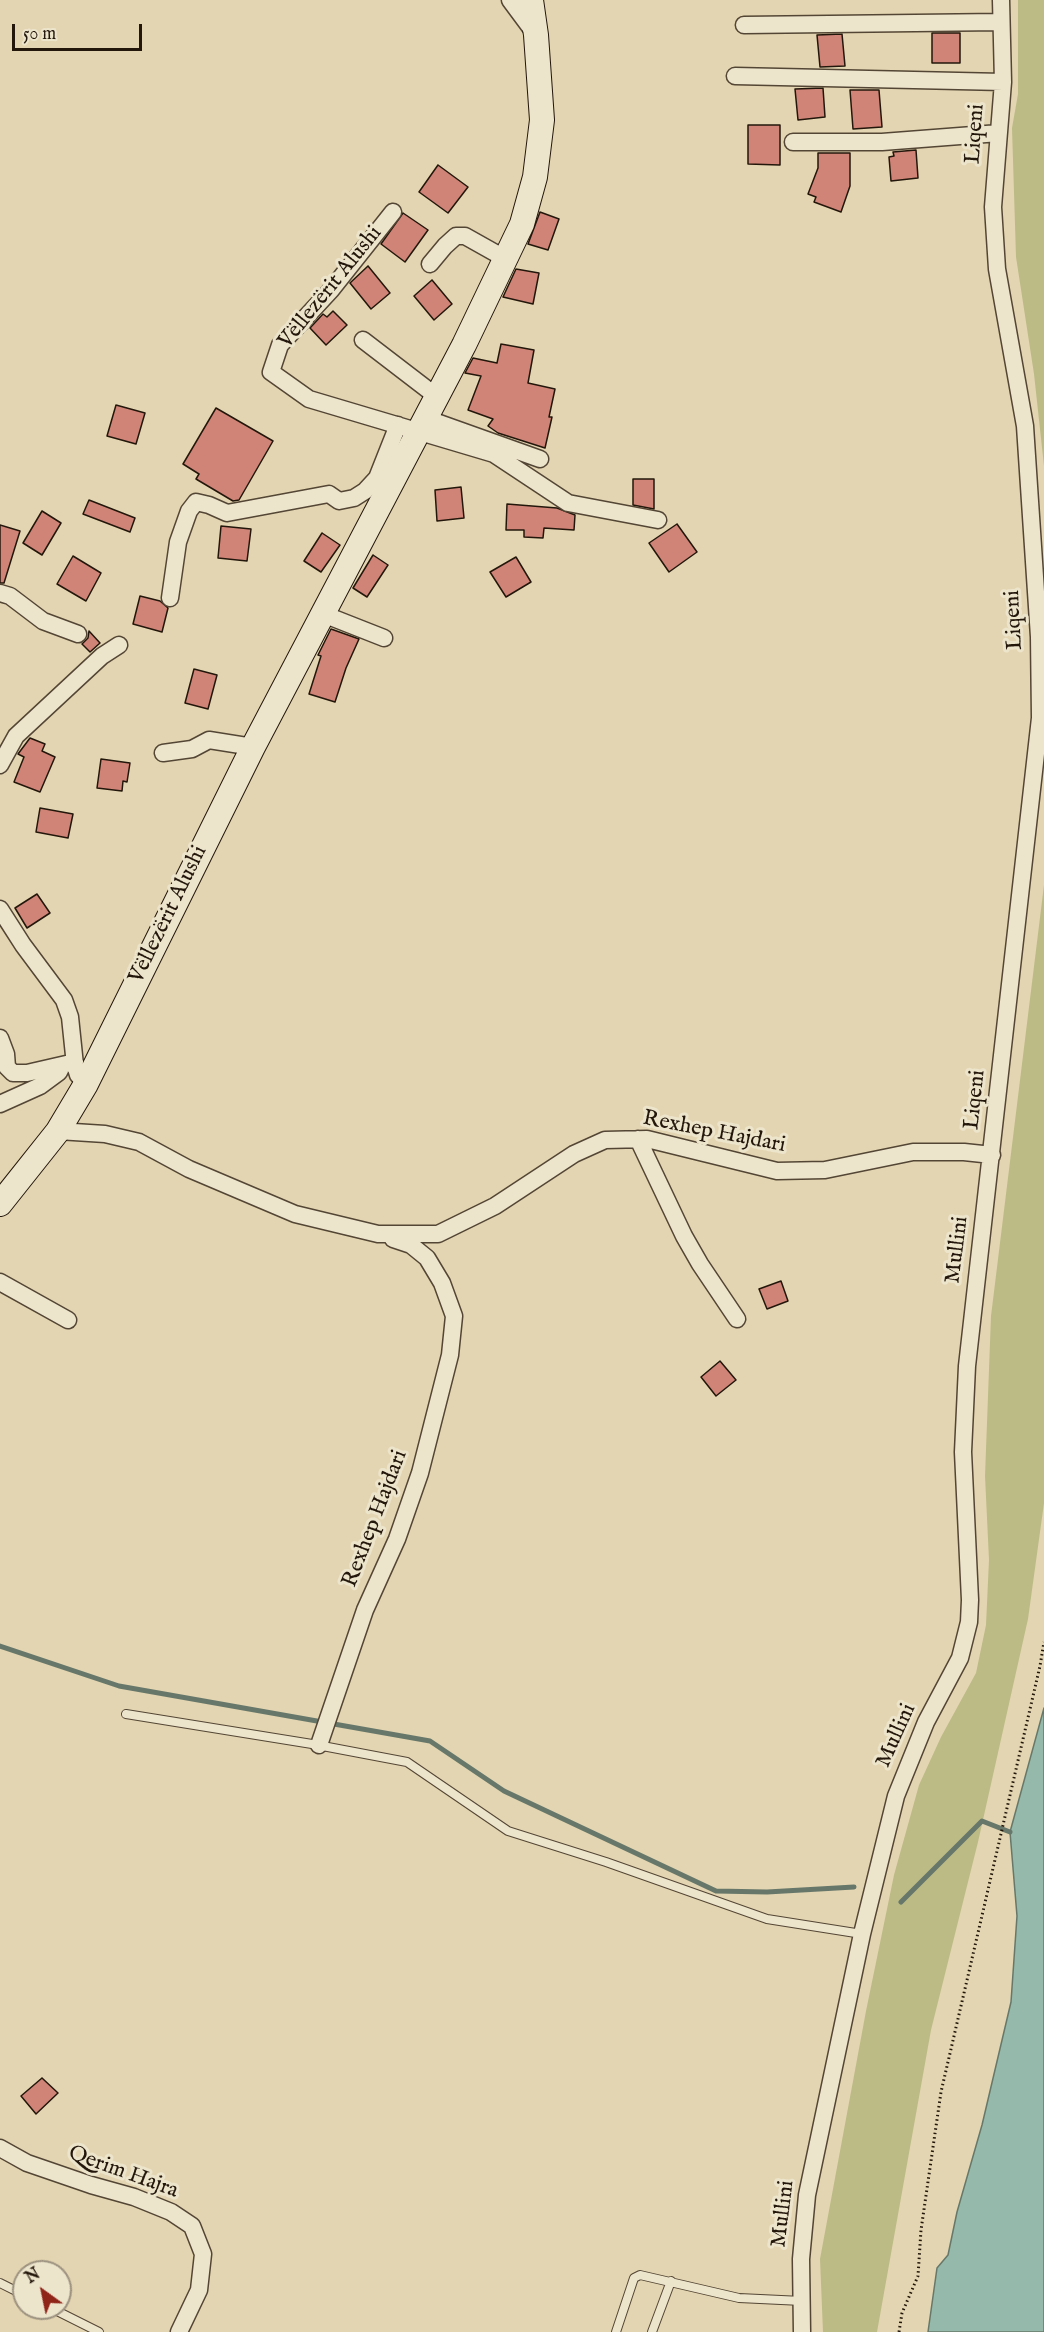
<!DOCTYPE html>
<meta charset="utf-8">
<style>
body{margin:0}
#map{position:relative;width:1044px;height:2332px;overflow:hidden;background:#e3d5b1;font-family:"IM FELL English",serif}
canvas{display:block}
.north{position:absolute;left:12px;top:2260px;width:60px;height:60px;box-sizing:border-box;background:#ede4cc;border:2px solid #9c927f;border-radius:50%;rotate:327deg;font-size:16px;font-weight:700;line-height:24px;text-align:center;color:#23170b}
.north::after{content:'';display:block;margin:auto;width:21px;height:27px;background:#8f2418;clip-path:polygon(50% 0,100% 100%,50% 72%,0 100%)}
.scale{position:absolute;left:12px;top:24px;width:130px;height:27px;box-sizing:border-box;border:3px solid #23170b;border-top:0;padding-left:8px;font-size:18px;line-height:21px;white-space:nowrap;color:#23170b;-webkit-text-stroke:4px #ede4cc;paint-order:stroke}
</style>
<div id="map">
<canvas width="1044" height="2332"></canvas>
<div class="north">N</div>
<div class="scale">50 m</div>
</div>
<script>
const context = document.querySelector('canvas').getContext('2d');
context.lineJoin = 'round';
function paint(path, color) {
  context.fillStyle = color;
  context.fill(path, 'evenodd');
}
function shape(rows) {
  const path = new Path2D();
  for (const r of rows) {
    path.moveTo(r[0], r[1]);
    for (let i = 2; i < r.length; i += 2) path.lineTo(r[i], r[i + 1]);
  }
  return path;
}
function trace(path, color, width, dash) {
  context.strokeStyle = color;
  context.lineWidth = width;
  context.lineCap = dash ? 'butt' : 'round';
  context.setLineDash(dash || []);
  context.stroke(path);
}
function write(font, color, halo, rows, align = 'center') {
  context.font = font + ' "IM FELL English",serif';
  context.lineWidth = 6;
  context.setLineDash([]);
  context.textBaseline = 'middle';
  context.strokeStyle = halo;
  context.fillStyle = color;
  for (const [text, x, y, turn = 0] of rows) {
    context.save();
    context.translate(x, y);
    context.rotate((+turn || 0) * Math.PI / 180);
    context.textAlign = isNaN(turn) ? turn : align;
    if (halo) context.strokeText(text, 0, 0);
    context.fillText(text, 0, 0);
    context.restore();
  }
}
const green = shape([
 [1018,0,1044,0,1044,466,1034,374,1016,257,1012,128,1018,94],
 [1044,885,1044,1503,1028,1619,978,1842,931,2030,877,2332,823,2332,820,2259,866,2011,894,1875,919,1785,941,1737,976,1673,986,1625,989,1560,985,1476,991,1316]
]);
const water = shape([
 [1044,1708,1044,2332,928,2332,937,2268,948,2255,957,2212,982,2125,1011,2002,1017,1916,1010,1832,1044,1708]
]);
const stream = shape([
 [0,1646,119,1686,430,1741,504,1791,716,1891,767,1892,854,1887],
 [901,1902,982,1821,1010,1832]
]);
const building = shape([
 [932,33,960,33,960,63,932,63,932,33],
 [842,34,845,66,820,67,817,35,842,34],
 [823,88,825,117,798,120,795,89,823,88],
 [850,90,879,90,882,127,853,129,850,90],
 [748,125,780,125,780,165,748,164,748,125],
 [916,150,918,178,891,181,889,157,894,156,893,152,916,150],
 [818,153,850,153,850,186,841,212,814,202,816,197,808,194,818,168,818,153],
 [438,165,468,187,448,213,419,192,438,165],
 [540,212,559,219,548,250,528,244,540,212],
 [403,213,428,230,405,262,381,244,403,213],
 [368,266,390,293,371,309,350,283,368,266],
 [516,269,539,273,533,304,503,297,516,269],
 [432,280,452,304,434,320,414,296,432,280],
 [333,311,347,325,326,345,310,328,323,314,327,317,333,311],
 [501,344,534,350,528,383,555,389,549,417,552,417,545,448,498,433,488,426,493,419,468,410,481,376,465,373,473,358,497,363,501,344],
 [116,405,145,413,136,444,107,436,116,405],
 [216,408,273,441,239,500,233,501,196,479,199,474,183,464,216,408],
 [633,479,654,479,654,509,633,505,633,479],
 [461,487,464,518,437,521,435,490,461,487],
 [89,500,135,518,130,532,83,514,89,500],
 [507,504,557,508,575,515,574,530,544,528,543,538,524,537,524,530,506,530,507,504],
 [42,511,61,523,42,555,23,543,42,511],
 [677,524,697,552,669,572,649,543,677,524],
 [0,525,20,531,4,583,0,583,0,525],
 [221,526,251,529,247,561,218,558,221,526],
 [322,533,340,545,321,572,304,561,322,533],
 [373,555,388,565,367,597,353,588,373,555],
 [73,556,101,573,86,601,57,584,73,556],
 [516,557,531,582,506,597,490,572,516,557],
 [140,596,160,601,168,608,162,632,133,624,140,596],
 [331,629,359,639,346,668,335,702,309,694,321,656,318,655,331,629],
 [89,631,100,643,90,652,82,644,88,638,89,631],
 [194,669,217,675,208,709,185,703,194,669],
 [30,738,45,744,42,751,55,757,40,792,14,782,24,757,18,754,30,738],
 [101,759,130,763,127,782,123,781,122,791,97,788,101,759],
 [40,808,73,814,68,838,36,832,40,808],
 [37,894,50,913,27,928,15,908,37,894],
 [781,1281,788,1301,767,1309,759,1289,781,1281],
 [720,1361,736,1380,716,1396,701,1377,720,1361],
 [42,2078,58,2093,36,2114,21,2096,42,2078]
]);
const path = shape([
 [899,2332,902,2313,918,2276,921,2230,941,2092,1040,1666,1044,1642]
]);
const service = shape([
 [126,1714,312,1744,407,1762,508,1831,606,1862,767,1919,862,1934],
 [0,2283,24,2295],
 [51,2308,99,2332],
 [616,2332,634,2278,640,2275,739,2298,802,2301],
 [652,2332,671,2281]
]);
const minor = shape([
 [510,0,533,31],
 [744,25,1000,22],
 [735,76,1003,82],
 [793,142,882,142,999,133],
 [393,212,331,290,280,345,271,372,309,399,494,454,568,503,658,520],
 [430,264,445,246,456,236,465,236,506,259],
 [363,340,436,396],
 [425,418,540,459],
 [0,593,10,596,43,621,78,634],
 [170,598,178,542,189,511,196,502,209,505,227,513,329,494,339,501,354,498,365,491,377,478,398,425],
 [323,614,384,638],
 [163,753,192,749,209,740,253,747],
 [0,765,16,736,102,656,119,645],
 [0,909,23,945,64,1000,70,1017,75,1065,78,1075,86,1084],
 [0,1038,6,1054,7,1067,13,1073,27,1073,75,1062],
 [0,1104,40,1086,59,1072,62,1066],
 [58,1131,105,1134,139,1142,189,1169,295,1214,378,1234,438,1234,495,1206,574,1154,605,1140,647,1139,777,1171,825,1170,913,1152,964,1152,992,1155],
 [638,1139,684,1236,700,1264,737,1319],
 [0,1282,68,1320],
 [319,1745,365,1610,397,1539,420,1473,450,1355,454,1316,442,1283,427,1258,411,1245,393,1239],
 [0,2148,27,2163,91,2185,134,2197,171,2212,192,2226,203,2254,199,2290,179,2332],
 [802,2332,801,2259,807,2195,862,1934,896,1796,926,1722,960,1658,969,1622,970,1600,963,1452,967,1366,1040,718,1039,637,1025,426,997,269,993,207,1003,82,1001,0]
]);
const secondary = shape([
 [0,1204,58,1131,86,1084,253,747,464,345,522,224,535,177,542,120,536,35,531,0]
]);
const streetNames = [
 ["Liqeni",976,134,-86],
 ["Vëllezërit Alushi",331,288,-51],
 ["Liqeni",1015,620,-93],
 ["Vëllezërit Alushi",169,915,-64],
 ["Liqeni",976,1100,-84],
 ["Rexhep Hajdari",714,1133,11],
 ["Mullini",958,1250,-83],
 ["Rexhep Hajdari",376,1519,-69],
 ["Mullini",897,1736,-66],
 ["Qerim Hajra",123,2173,20],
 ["Mullini",784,2214,-83]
];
paint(green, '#bcbb86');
paint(water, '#95b9aa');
trace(water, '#67786a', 1.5);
trace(stream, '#67786a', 5);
paint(building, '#d08377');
trace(building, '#23170b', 1.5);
trace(service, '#534634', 10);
trace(minor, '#534634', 19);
trace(secondary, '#23170b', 26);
trace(path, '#23170b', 3, [1.5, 3]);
trace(service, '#ede4cc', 8);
trace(minor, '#ede4cc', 16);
trace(secondary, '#ede4cc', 24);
write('22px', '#23170b', '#ede4cc', streetNames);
</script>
